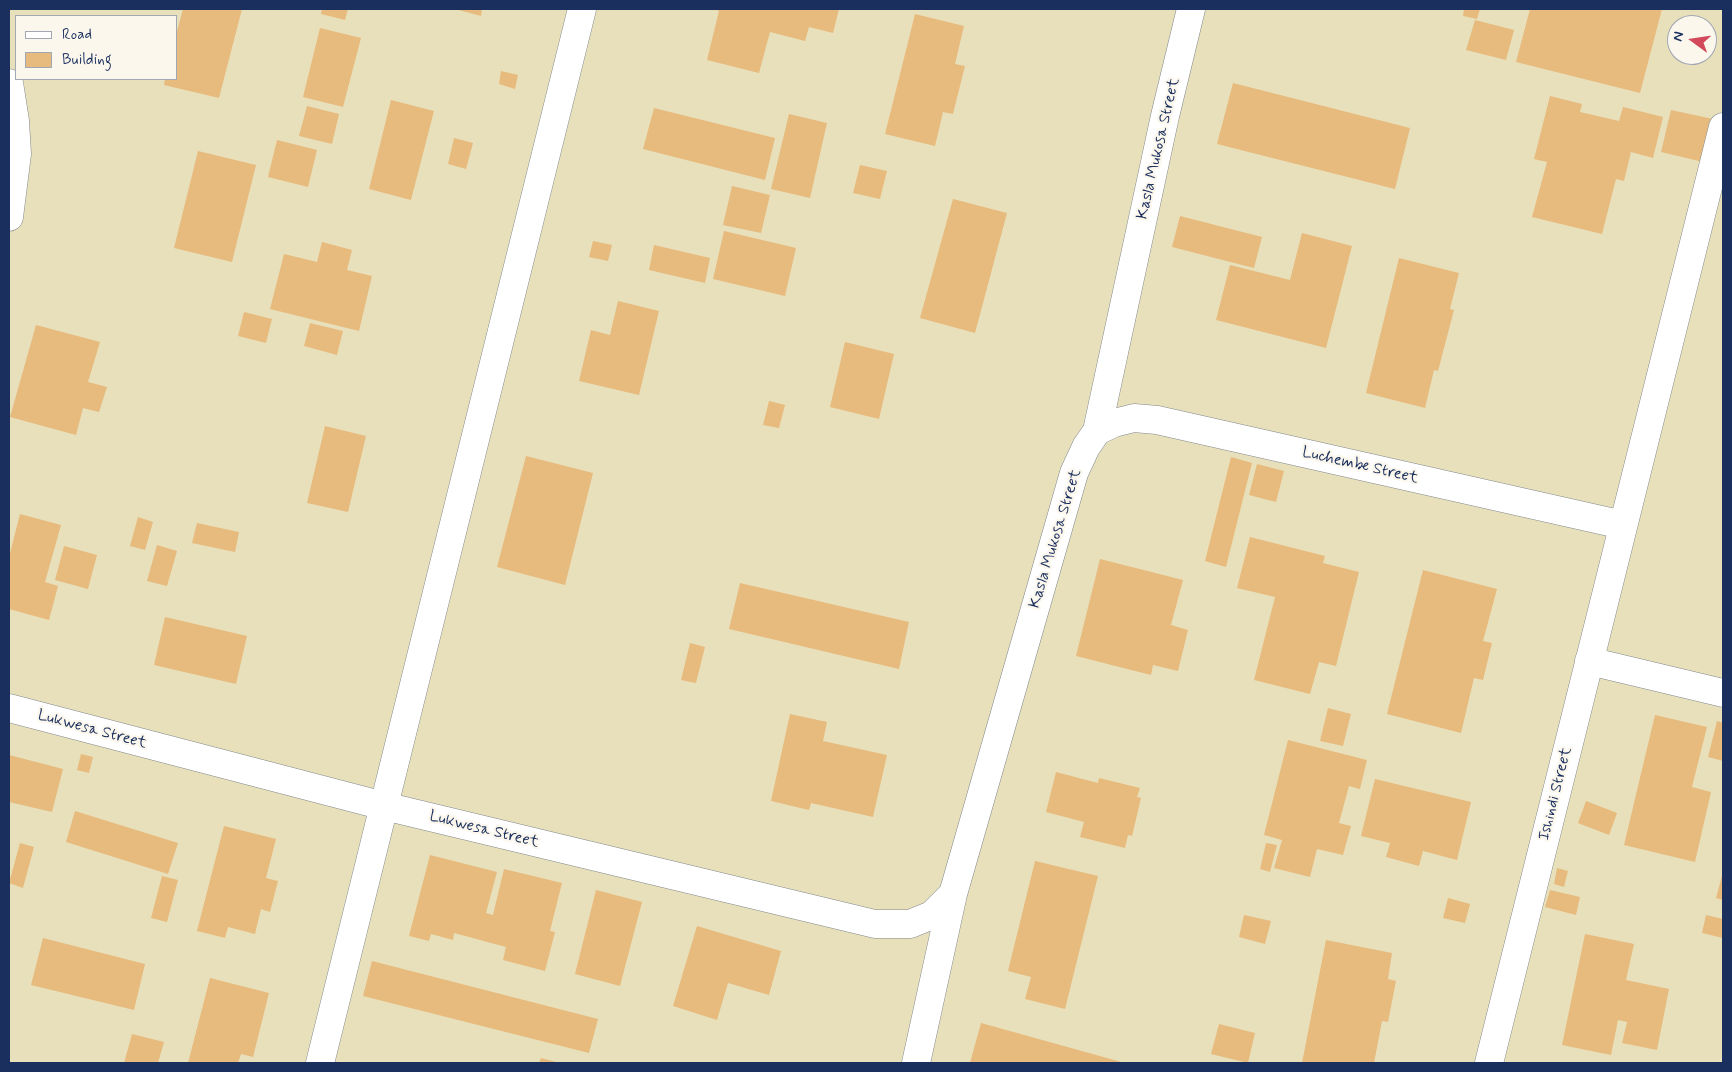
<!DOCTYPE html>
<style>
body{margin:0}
#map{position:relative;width:1732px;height:1072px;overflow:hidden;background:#e8e0bb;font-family:Mynerve,sans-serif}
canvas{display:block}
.frame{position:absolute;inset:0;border:10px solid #1b2f5e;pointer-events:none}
.legend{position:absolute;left:15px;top:15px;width:162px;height:65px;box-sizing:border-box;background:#fbf7ec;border:1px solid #a1a7b3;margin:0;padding:6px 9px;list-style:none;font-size:15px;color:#1b2f5e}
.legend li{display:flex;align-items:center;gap:10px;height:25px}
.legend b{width:25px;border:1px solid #a1a7b3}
.north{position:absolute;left:1667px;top:15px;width:50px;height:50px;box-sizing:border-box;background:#fbf7ec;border:1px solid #a1a7b3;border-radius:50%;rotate:284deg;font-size:14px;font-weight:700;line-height:20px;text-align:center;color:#1b2f5e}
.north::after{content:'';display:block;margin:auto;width:18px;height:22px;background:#d1495b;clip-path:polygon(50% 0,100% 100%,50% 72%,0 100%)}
</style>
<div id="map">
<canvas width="1732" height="1072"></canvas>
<div class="frame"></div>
<ul class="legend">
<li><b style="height:6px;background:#fff"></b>Road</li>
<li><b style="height:14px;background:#e7ba7d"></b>Building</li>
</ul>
<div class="north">N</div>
</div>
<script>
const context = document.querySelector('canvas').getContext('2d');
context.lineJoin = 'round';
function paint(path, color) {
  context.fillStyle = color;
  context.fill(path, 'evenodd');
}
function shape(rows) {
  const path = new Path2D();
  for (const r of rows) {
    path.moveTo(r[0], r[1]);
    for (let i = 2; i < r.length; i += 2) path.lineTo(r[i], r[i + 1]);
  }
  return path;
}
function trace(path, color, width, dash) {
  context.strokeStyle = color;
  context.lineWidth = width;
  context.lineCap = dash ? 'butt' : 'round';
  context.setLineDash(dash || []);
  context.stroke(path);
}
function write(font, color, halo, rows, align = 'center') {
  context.font = font + ' Mynerve,sans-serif';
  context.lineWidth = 4.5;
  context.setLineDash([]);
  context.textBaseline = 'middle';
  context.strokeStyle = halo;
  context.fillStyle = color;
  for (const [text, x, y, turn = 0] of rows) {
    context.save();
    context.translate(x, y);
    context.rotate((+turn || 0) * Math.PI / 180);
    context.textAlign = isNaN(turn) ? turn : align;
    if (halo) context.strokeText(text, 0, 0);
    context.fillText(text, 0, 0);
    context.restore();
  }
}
const building = shape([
 [183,9,242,9,219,98,164,85,165,79,176,79,176,35],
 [322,9,348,9,345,20,321,14],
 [455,9,482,9,481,16],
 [715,9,839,9,833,33,809,27,805,41,770,32,759,73,707,60,719,11],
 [1464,9,1480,9,1477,19,1463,16],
 [1530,9,1662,9,1640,93,1516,62],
 [915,14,964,26,955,64,965,66,953,114,943,112,935,146,885,134],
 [1475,20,1514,30,1506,60,1466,50],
 [320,28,361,38,343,107,303,97],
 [501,71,518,75,515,89,499,84],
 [1233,83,1410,128,1395,189,1217,144],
 [1550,96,1582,104,1580,112,1619,121,1623,107,1663,117,1653,158,1631,152,1624,181,1616,179,1602,234,1532,217,1547,162,1534,159],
 [391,100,434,111,411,200,369,189],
 [307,106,339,114,332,144,299,136],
 [654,108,775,138,765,180,643,149],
 [1671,110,1713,119,1703,162,1661,152],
 [789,114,827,123,810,198,771,189],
 [454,138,473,143,466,169,448,164],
 [277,140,317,150,308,187,268,177],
 [198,151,256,165,232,262,174,248],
 [860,165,887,171,880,199,853,193],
 [732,186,770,195,761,233,723,225],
 [953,199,1007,213,975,333,920,318],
 [1180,216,1262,237,1254,268,1172,247],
 [724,231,796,248,785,296,713,279],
 [1302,233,1352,246,1326,348,1216,320,1230,265,1290,280],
 [593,241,612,245,608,261,589,257],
 [322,242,352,250,347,270,372,276,359,331,270,309,284,254,317,262],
 [654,245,710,258,705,283,649,270],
 [1399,258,1459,273,1450,309,1454,310,1438,371,1434,370,1425,408,1366,393],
 [618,301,659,311,639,395,579,381,591,330,610,335],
 [244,312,272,319,266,343,238,336],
 [310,323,343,331,337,355,304,346],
 [36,325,100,342,88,382,107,387,99,412,83,408,76,435,10,417],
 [845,342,894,354,879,419,830,407],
 [769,401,785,405,779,428,763,425],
 [325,426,366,436,348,512,307,503],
 [526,456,593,473,565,585,497,567],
 [1231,457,1252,463,1226,567,1205,561],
 [1257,464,1284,471,1276,502,1249,495],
 [20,514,61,525,45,582,58,586,49,620,9,609,9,557],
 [138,517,153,522,145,550,130,546],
 [197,523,239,532,235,552,192,543],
 [1250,537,1325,556,1323,563,1359,572,1336,666,1319,662,1310,694,1254,680,1275,597,1237,588],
 [157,545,177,551,167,586,147,581],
 [64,546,97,555,88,589,55,580],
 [1100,559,1183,580,1171,625,1188,630,1178,671,1153,665,1151,675,1076,656],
 [1423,570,1497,589,1483,641,1492,643,1483,680,1474,678,1461,733,1387,714],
 [740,583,909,622,899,669,729,629],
 [165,617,247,636,236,684,154,665],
 [690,643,705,647,696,683,681,680],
 [1328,708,1351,714,1343,746,1320,741],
 [790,714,827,722,823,741,887,755,873,817,811,803,809,810,771,801],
 [1655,715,1707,727,1692,787,1711,792,1695,862,1624,845],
 [1717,721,1723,723,1723,761,1708,757],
 [1288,740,1367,760,1360,789,1349,786,1339,823,1351,826,1343,855,1317,849,1310,877,1274,868,1282,840,1264,835],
 [81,754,93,757,89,773,77,770],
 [9,755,63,769,52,812,9,802],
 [1056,772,1098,783,1099,778,1140,788,1137,797,1141,798,1132,836,1128,835,1125,848,1080,837,1084,822,1046,812],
 [1375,779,1471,802,1457,860,1423,851,1419,866,1386,857,1390,843,1361,836],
 [1586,801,1617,813,1609,835,1578,823],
 [75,811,178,843,168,874,66,842],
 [224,826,276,839,266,878,278,881,270,912,261,909,255,934,228,927,225,938,197,931],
 [20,843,34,847,23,888,9,883],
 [1266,843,1277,845,1270,872,1260,869],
 [430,855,497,872,486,913,493,915,504,869,562,883,550,931,555,932,545,971,503,960,506,947,454,933,453,940,431,934,429,941,409,936],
 [1035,861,1098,876,1065,1009,1025,999,1031,977,1008,971],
 [1557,868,1568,871,1564,887,1554,884],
 [1723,872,1723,900,1716,898],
 [162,876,178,880,167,922,151,918],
 [596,890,642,902,620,986,575,974],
 [1550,890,1580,897,1576,915,1545,907],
 [1448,898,1470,904,1465,923,1443,918],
 [1244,915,1271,921,1265,944,1239,937],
 [1706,915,1723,919,1723,938,1702,933],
 [697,926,781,951,769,995,728,983,717,1020,673,1006],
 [1585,934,1634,944,1626,980,1669,989,1657,1050,1622,1043,1627,1022,1618,1020,1611,1055,1562,1045],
 [43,938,145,964,134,1010,31,985],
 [1326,940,1392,953,1388,979,1396,981,1388,1022,1382,1021,1374,1063,1302,1063],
 [372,961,598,1019,589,1053,363,996],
 [210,978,269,993,253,1057,241,1054,238,1063,188,1063],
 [981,1023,1125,1063,970,1063],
 [1219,1024,1255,1033,1248,1063,1211,1054],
 [132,1034,164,1042,158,1063,124,1063],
 [541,1058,560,1063,539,1063]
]);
const street = shape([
 [9,83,15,121,17,154,9,217],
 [1097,431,1114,423,1134,418,1157,420,1623,525],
 [1589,661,1723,693],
 [9,708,384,806,875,924,910,924,932,915,953,894],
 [320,1063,582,9],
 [916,1063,953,894,1074,473,1086,447,1097,431,1165,116,1191,9],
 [1489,1063,1723,127]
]);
const streetNames = [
 ["Kasla Mukosa Street",1159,149,-77],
 ["Luchembe Street",1360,466,13],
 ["Kasla Mukosa Street",1056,539,-73],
 ["Lukwesa Street",92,730,15],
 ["Ishindi Street",1556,794,-76],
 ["Lukwesa Street",484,830,14]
];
paint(building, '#e7ba7d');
trace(street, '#82888c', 29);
trace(street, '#fff', 28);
write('16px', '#1b2f5e', '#fbf7ec', streetNames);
</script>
